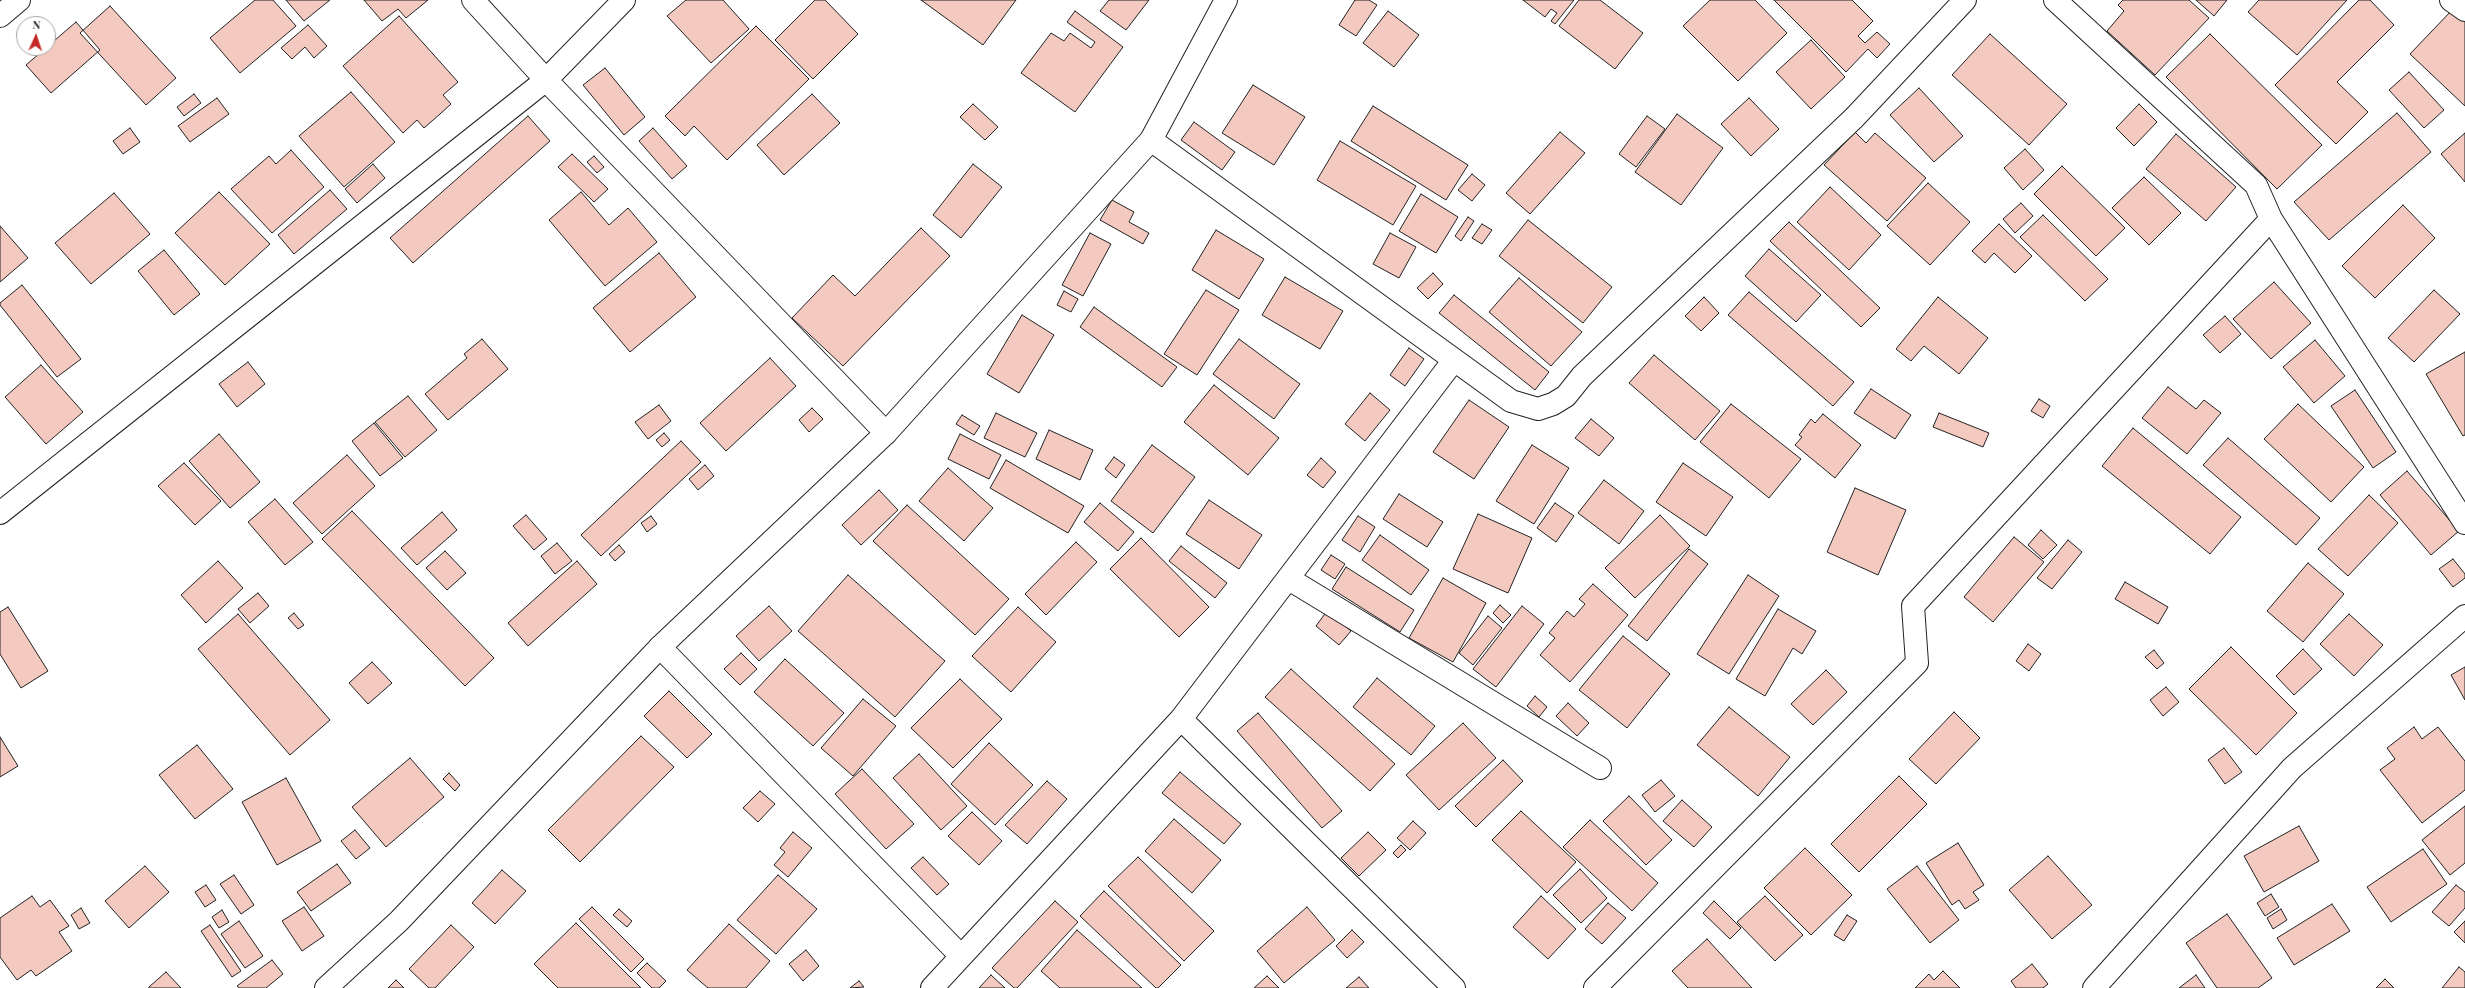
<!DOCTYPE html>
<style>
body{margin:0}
#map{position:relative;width:2465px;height:988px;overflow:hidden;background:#fff;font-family:"Playfair Display",serif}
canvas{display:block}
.north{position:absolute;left:16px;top:16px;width:40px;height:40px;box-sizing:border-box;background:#fff;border:1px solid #a7a7a7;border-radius:50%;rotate:3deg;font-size:11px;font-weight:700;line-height:16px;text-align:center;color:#222}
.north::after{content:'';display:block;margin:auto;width:14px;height:18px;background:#c62828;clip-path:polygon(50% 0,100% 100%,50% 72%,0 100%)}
</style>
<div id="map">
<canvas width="2465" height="988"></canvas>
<div class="north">N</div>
</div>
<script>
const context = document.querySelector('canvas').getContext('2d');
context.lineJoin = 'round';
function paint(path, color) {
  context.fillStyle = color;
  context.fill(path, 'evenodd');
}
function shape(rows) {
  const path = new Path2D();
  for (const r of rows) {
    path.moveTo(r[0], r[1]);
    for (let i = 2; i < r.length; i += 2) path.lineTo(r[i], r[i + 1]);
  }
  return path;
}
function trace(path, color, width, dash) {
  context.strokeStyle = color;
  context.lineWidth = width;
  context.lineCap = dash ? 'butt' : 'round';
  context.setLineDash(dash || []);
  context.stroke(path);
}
const building = shape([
 [255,0,273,0,296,26,240,73,210,38,255,0],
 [286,0,330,0,304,21,286,0],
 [364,0,428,0,406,18,398,9,382,21,364,0],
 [686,0,723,0,749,29,711,63,667,16,686,0],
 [815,0,825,0,858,34,813,79,775,40,815,0],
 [921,0,1016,0,983,45,921,0],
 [1109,0,1149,0,1126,30,1100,11,1109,0],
 [1355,0,1369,0,1377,5,1356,36,1339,25,1355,0],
 [1523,0,1574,0,1555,24,1551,21,1557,13,1551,9,1545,17,1523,0],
 [1579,0,1600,0,1643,33,1615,69,1559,26,1579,0],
 [1710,0,1755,0,1787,33,1738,81,1683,26,1710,0],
 [1774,0,1852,0,1873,21,1858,36,1865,43,1877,32,1890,44,1877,58,1868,49,1846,72,1774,0],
 [2123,0,2189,0,2209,18,2155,75,2107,31,2124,11,2118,5,2123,0],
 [2196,0,2227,0,2214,16,2196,0],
 [2259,0,2347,0,2297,55,2248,12,2259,0],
 [2359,0,2370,0,2394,25,2337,82,2368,112,2336,144,2275,85,2359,0],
 [110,6,176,78,146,105,80,33,110,6],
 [2453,9,2465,21,2465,106,2410,54,2453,9],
 [1075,11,1123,47,1075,112,1021,73,1051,33,1064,41,1070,33,1091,48,1095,42,1067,22,1075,11],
 [1388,11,1419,35,1394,67,1363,43,1388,11],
 [399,16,458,82,443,95,451,104,440,114,424,128,417,120,403,133,343,66,399,16],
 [76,22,100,50,51,93,26,65,76,22],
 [308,25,327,46,314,58,305,47,292,59,281,48,308,25],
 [756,26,809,79,727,160,694,126,685,136,665,116,756,26],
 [1990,34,2067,104,2029,145,1952,75,1990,34],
 [2210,34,2322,145,2277,189,2166,77,2210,34],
 [1811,40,1845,77,1811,109,1776,72,1811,40],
 [605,68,645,117,624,135,583,85,605,68],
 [2409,72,2444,110,2424,128,2389,90,2409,72],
 [1253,85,1305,117,1274,165,1222,133,1253,85],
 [1919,88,1963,136,1934,162,1890,115,1919,88],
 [351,92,395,142,344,187,299,136,351,92],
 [194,94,201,103,184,116,177,107,194,94],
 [812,94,840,123,784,175,757,145,812,94],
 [217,98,229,114,190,142,178,126,217,98],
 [1749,98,1779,129,1751,156,1721,124,1749,98],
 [973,104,998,127,985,140,960,117,973,104],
 [2139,104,2157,122,2134,146,2116,128,2139,104],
 [1373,106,1468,165,1446,200,1351,141,1373,106],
 [2397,113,2431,152,2329,240,2294,202,2397,113],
 [1677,114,1723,148,1681,205,1635,172,1677,114],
 [528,116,550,141,413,263,390,238,528,116],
 [1647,116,1665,129,1636,167,1619,154,1647,116],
 [1194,122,1235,152,1222,170,1181,140,1194,122],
 [130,128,140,142,123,154,113,141,130,128],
 [653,128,687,166,672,179,639,141,653,128],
 [1560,132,1585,153,1530,214,1506,193,1560,132],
 [1855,132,1866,143,1875,133,1926,178,1887,221,1824,165,1855,132],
 [2465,133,2465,182,2441,154,2465,133],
 [2176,134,2236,187,2206,221,2146,169,2176,134],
 [1340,141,1416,186,1393,225,1317,180,1340,141],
 [2025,149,2044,170,2023,190,2004,168,2025,149],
 [291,150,324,187,272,233,231,189,269,156,276,164,291,150],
 [572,154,608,189,594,202,558,167,572,154],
 [594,156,604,167,597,173,587,162,594,156],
 [373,164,385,178,357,203,345,189,373,164],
 [973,164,1002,187,961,238,933,215,973,164],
 [2062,166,2125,228,2096,256,2034,194,2062,166],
 [1472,174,1485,185,1472,201,1458,190,1472,174],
 [2144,177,2181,213,2149,245,2112,208,2144,177],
 [1928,183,1970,222,1930,265,1887,226,1928,183],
 [1830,187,1881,235,1849,270,1797,222,1830,187],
 [330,190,347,209,294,254,278,235,330,190],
 [219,192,270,244,225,285,175,233,219,192],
 [581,192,609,225,628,208,657,242,605,286,549,220,581,192],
 [114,193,150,234,91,284,55,243,114,193],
 [1421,194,1458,217,1436,253,1399,231,1421,194],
 [1112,200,1134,212,1129,222,1149,233,1143,244,1100,220,1112,200],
 [2021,203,2033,216,2015,233,2003,219,2021,203],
 [2403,205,2435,238,2375,298,2342,266,2403,205],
 [2043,215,2108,279,2085,301,2020,237,2043,215],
 [1468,217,1474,221,1461,241,1455,236,1468,217],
 [1528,220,1612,287,1583,323,1499,256,1528,220],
 [1789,222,1880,308,1861,327,1770,241,1789,222],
 [1482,224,1492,230,1482,244,1472,238,1482,224],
 [1999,224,2032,256,2015,273,1994,253,1985,263,1972,251,1999,224],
 [0,226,28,258,0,282,0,226],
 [921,228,950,256,843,366,792,318,833,275,855,296,921,228],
 [1216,230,1264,259,1239,299,1192,270,1216,230],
 [1090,233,1111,244,1083,296,1062,285,1090,233],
 [1390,233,1416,247,1399,278,1373,264,1390,233],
 [1769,249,1821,295,1796,322,1745,276,1769,249],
 [164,250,200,294,174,315,138,271,164,250],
 [659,253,696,297,630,352,593,308,659,253],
 [1433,273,1443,284,1428,299,1417,288,1433,273],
 [1285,277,1343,311,1320,349,1262,315,1285,277],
 [1519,278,1582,332,1551,366,1489,312,1519,278],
 [2274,282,2311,323,2271,359,2233,319,2274,282],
 [22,285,81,359,57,377,0,305,0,303,22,285],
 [1206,290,1239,310,1197,375,1164,354,1206,290],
 [2434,290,2460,314,2414,362,2388,338,2434,290],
 [1064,291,1078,299,1071,312,1057,305,1064,291],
 [1749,292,1854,382,1833,406,1728,315,1749,292],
 [1454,295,1549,372,1535,390,1439,313,1454,295],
 [1704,297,1719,313,1701,331,1685,316,1704,297],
 [1938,297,1988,338,1959,374,1924,346,1911,361,1896,349,1938,297],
 [1094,307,1177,367,1162,387,1080,327,1094,307],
 [1022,315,1054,335,1019,393,987,374,1022,315],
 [2225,316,2241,334,2220,353,2203,335,2225,316],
 [482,339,508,369,448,420,425,394,467,358,464,354,482,339],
 [1239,339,1300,384,1274,419,1213,374,1239,339],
 [2315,340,2345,376,2314,403,2283,367,2315,340],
 [1409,348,1424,359,1405,386,1390,375,1409,348],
 [2465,352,2465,435,2463,436,2426,374,2465,352],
 [1654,355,1720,411,1695,440,1629,383,1654,355],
 [770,358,796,386,726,451,700,423,770,358],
 [248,362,265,384,237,407,219,384,248,362],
 [41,365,83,412,46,444,5,397,41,365],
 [1214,385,1279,438,1248,475,1184,422,1214,385],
 [2168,387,2196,409,2204,400,2221,413,2187,454,2142,418,2168,387],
 [1871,389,1911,415,1895,439,1854,413,1871,389],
 [2355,390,2396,452,2373,468,2331,406,2355,390],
 [1370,393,1390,410,1365,441,1345,424,1370,393],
 [408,396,437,430,405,457,375,422,408,396],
 [2039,399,2050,406,2043,418,2031,411,2039,399],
 [1469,400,1509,427,1474,479,1433,452,1469,400],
 [1731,404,1801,459,1769,498,1700,442,1731,404],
 [2298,404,2364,467,2331,502,2264,439,2298,404],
 [659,405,671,421,648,439,635,422,659,405],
 [812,408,823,419,809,432,799,420,812,408],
 [996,413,1037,433,1025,457,984,438,996,413],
 [1939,413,1989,433,1983,447,1933,427,1939,413],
 [1823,414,1861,445,1835,478,1795,445,1802,437,1799,435,1811,419,1815,423,1823,414],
 [962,415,980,426,974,435,956,424,962,415],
 [1591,419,1614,438,1599,456,1575,438,1591,419],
 [374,423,403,458,380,476,352,441,374,423],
 [2133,428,2241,517,2210,554,2102,466,2133,428],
 [1049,430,1093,450,1080,480,1036,459,1049,430],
 [664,433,670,440,662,447,656,440,664,433],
 [219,434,260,482,230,508,189,461,219,434],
 [960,434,1001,455,989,479,948,459,960,434],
 [2228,438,2320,518,2296,545,2203,465,2228,438],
 [681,441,701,462,601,556,581,535,681,441],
 [1152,445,1195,477,1153,533,1111,501,1152,445],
 [1532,445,1569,468,1534,524,1496,501,1532,445],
 [347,455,375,486,322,534,293,503,347,455],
 [1114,457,1125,465,1116,478,1105,469,1114,457],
 [1321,458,1336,472,1323,488,1307,475,1321,458],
 [1006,460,1084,506,1068,533,990,488,1006,460],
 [184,463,221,501,195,525,158,486,184,463],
 [1683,463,1733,497,1706,536,1656,502,1683,463],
 [705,465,714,476,698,490,689,479,705,465],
 [948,468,993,508,964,541,919,501,948,468],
 [2407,471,2459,531,2431,555,2380,495,2407,471],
 [1604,480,1644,511,1619,544,1578,513,1604,480],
 [1855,488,1906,510,1878,575,1827,552,1855,488],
 [879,490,898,510,861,545,842,525,879,490],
 [1399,494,1443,522,1427,547,1383,519,1399,494],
 [2369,495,2398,523,2348,576,2318,549,2369,495],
 [275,499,313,542,285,565,248,522,275,499],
 [1209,500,1262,535,1239,569,1186,534,1209,500],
 [1100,503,1134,532,1118,551,1084,522,1100,503],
 [1555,503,1574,516,1556,542,1537,528,1555,503],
 [907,505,1009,599,975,635,873,541,907,505],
 [352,511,494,658,465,686,322,539,352,511],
 [442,512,457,530,417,565,401,548,442,512],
 [1478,514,1532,538,1508,593,1453,569,1478,514],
 [526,515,547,539,534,550,513,526,526,515],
 [1660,515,1690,546,1635,598,1605,568,1660,515],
 [651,516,657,524,647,532,641,523,651,516],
 [1358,516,1375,527,1360,552,1342,540,1358,516],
 [2041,530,2057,545,2043,559,2028,545,2041,530],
 [1380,535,1429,570,1411,595,1362,560,1380,535],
 [2014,537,2044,562,1993,622,1964,597,2014,537],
 [1141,538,1209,607,1179,637,1110,569,1141,538],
 [2068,540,2082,552,2052,589,2037,578,2068,540],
 [1076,542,1097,562,1046,615,1025,594,1076,542],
 [557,543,572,561,555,574,541,556,557,543],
 [619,545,625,552,615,561,609,554,619,545],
 [1181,546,1227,583,1215,598,1169,561,1181,546],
 [1689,549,1708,564,1647,641,1628,626,1689,549],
 [445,551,466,573,447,590,426,568,445,551],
 [1331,555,1345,564,1335,579,1321,570,1331,555],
 [2453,559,2465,574,2465,578,2453,587,2439,569,2453,559],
 [218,561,243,588,206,623,181,595,218,561],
 [577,561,597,584,528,646,508,623,577,561],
 [2308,563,2344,594,2303,642,2267,611,2308,563],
 [1346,567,1414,610,1400,632,1332,589,1346,567],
 [848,575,945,661,895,717,798,631,848,575],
 [1748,575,1779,596,1729,674,1697,654,1748,575],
 [1443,578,1486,603,1453,662,1409,638,1443,578],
 [2125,582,2168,607,2158,624,2115,599,2125,582],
 [1593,584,1628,615,1570,682,1540,655,1555,638,1549,633,1567,611,1574,617,1585,604,1579,599,1593,584],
 [258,593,269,606,250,623,238,609,258,593],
 [1500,605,1511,615,1503,623,1493,613,1500,605],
 [769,606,792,631,759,661,736,636,769,606],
 [1522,606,1544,624,1496,687,1473,669,1522,606],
 [8,607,48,671,21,688,0,654,0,612,8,607],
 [1018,607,1056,642,1011,692,972,656,1018,607],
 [1778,609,1816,631,1802,654,1793,648,1765,696,1736,679,1778,609],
 [1327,611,1351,631,1339,645,1316,626,1327,611],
 [294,613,304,625,298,629,288,618,294,613],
 [238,614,330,720,290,755,198,649,238,614],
 [2349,614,2383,645,2354,676,2320,644,2349,614],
 [1488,616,1502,628,1473,665,1459,653,1488,616],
 [1623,636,1670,674,1627,728,1579,690,1623,636],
 [2028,644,2041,654,2029,671,2016,661,2028,644],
 [2231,647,2297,713,2256,755,2189,689,2231,647],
 [2303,649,2322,669,2294,695,2276,676,2303,649],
 [2154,650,2164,663,2157,669,2145,657,2154,650],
 [741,653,757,669,740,685,724,669,741,653],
 [785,659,844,713,813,746,754,692,785,659],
 [372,662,392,683,368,704,349,683,372,662],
 [2465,667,2465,700,2451,675,2465,667],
 [1291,669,1395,764,1370,791,1265,697,1291,669],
 [1826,670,1847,692,1813,725,1791,704,1826,670],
 [1377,678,1435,726,1411,755,1353,707,1377,678],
 [960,679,1002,719,953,768,911,728,960,679],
 [2166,687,2179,702,2163,716,2150,700,2166,687],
 [669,691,712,734,687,758,644,716,669,691],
 [1535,696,1547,707,1539,717,1527,706,1535,696],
 [863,699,896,726,853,776,821,748,863,699],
 [1568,703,1589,723,1577,736,1556,716,1568,703],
 [1729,707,1790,757,1758,796,1697,745,1729,707],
 [1954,712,1980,738,1936,784,1909,759,1954,712],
 [1258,713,1342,811,1322,828,1237,731,1258,713],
 [1463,723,1496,758,1439,810,1406,775,1463,723],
 [2414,727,2422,739,2438,727,2465,761,2465,790,2422,823,2380,770,2395,759,2387,748,2414,727],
 [641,736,674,767,580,862,548,830,641,736],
 [0,737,18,766,0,777,0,737],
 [989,743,1033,785,995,825,951,784,989,743],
 [197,745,233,789,195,819,159,775,197,745],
 [2224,748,2242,772,2225,784,2208,760,2224,748],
 [919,754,967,806,941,830,893,778,919,754],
 [410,758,444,797,386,847,352,807,410,758],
 [1503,760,1523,781,1476,827,1455,806,1503,760],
 [862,769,914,824,886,849,835,794,862,769],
 [1180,772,1241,824,1224,844,1162,793,1180,772],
 [449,773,460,785,455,791,443,779,449,773],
 [1899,776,1927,804,1859,872,1831,844,1899,776],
 [286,778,321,841,277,865,242,802,286,778],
 [1661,780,1675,796,1655,812,1642,795,1661,780],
 [1047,781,1067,799,1027,844,1005,825,1047,781],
 [760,791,775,804,758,822,743,808,760,791],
 [1629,796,1672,840,1646,865,1603,821,1629,796],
 [1682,800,1712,827,1694,847,1663,821,1682,800],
 [2465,806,2465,863,2450,875,2422,840,2465,806],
 [1521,811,1576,862,1547,893,1492,840,1521,811],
 [972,812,1002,841,979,865,948,836,972,812],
 [1174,819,1221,860,1192,893,1145,851,1174,819],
 [1590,820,1658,883,1632,911,1563,847,1590,820],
 [1413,821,1426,833,1410,850,1397,838,1413,821],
 [2299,826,2319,861,2264,892,2244,856,2299,826],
 [355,830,370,848,356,859,341,841,355,830],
 [793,832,812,848,788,877,774,865,785,852,780,848,793,832],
 [1368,832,1386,850,1359,876,1341,858,1368,832],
 [1958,843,1984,885,1973,892,1979,900,1965,909,1959,900,1952,905,1926,863,1958,843],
 [1401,845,1406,850,1398,858,1393,853,1401,845],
 [1805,848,1852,895,1811,935,1764,888,1805,848],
 [2423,849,2447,884,2391,922,2367,887,2423,849],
 [2048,856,2092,905,2052,939,2009,890,2048,856],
 [923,857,949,884,937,895,911,868,923,857],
 [1138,857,1214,931,1184,961,1108,886,1138,857],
 [337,864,351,883,311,911,297,892,337,864],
 [145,866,169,892,129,928,105,901,145,866],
 [1917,866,1959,920,1930,943,1887,889,1917,866],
 [1580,869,1607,898,1581,923,1553,895,1580,869],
 [502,870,526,891,495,924,472,903,502,870],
 [234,875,254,905,241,914,220,884,234,875],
 [778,875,817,909,776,954,737,920,778,875],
 [206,885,216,900,205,907,195,892,206,885],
 [2456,885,2465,892,2465,908,2449,926,2432,912,2456,885],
 [1104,891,1181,965,1158,988,1156,988,1080,916,1104,891],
 [2271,894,2279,907,2265,916,2257,903,2271,894],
 [32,896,40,907,50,900,69,926,59,932,72,951,36,976,31,970,17,980,0,957,0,918,32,896],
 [1541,896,1576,929,1548,959,1513,927,1541,896],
 [1765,896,1803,935,1775,961,1737,922,1765,896],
 [1055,901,1078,922,1017,988,1014,988,992,968,1055,901],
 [1714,901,1741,928,1730,939,1703,913,1714,901],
 [1608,903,1626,918,1602,944,1585,929,1608,903],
 [2332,904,2350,931,2294,965,2277,938,2332,904],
 [304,907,324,936,302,951,282,921,304,907],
 [592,907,644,959,631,972,579,919,592,907],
 [1307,907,1335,940,1284,983,1257,951,1307,907],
 [81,908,90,923,79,929,71,915,81,908],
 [619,909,632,921,627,927,613,915,619,909],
 [2281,909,2287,920,2273,929,2267,918,2281,909],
 [222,910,229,922,219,928,212,917,222,910],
 [2227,914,2272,978,2258,988,2217,988,2186,943,2227,914],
 [1847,915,1857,921,1844,941,1834,935,1847,915],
 [239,921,263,956,245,968,221,934,239,921],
 [2465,921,2465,943,2454,932,2465,921],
 [576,923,641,988,558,988,534,964,576,923],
 [729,924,770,961,746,988,708,988,687,970,729,924],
 [210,925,241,971,232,977,201,931,210,925],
 [451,925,474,947,435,988,429,988,409,969,451,925],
 [1077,930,1142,988,1060,988,1041,971,1077,930],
 [1352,930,1364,942,1347,958,1336,946,1352,930],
 [1707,939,1752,988,1688,988,1672,971,1707,939],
 [806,950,819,966,803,981,789,964,806,950],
 [272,960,283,974,266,988,239,988,237,986,272,960],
 [647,963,666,981,659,988,652,988,637,973,647,963],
 [2032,964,2048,984,2043,988,2016,988,2011,981,2032,964],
 [2459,967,2465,972,2465,988,2442,988,2459,967],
 [1943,971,1960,988,1915,988,1929,974,1934,980,1943,971],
 [166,972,181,988,149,988,149,987,166,972],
 [991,975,1005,988,979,988,991,975],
 [2196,975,2205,988,2179,988,2196,975],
 [1267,976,1279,988,1254,988,1267,976],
 [1359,977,1369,988,1346,988,1359,977],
 [2385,979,2394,988,2376,988,2385,979],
 [396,980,404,988,388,988,396,980],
 [859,981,864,987,850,988,859,981]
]);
const minor = shape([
 [473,0,546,80,886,433],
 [2055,0,2256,185,2271,219,2465,523],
 [2451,0,2465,10],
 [0,16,19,0],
 [1151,140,1511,401,1538,409,1553,404,1566,396,1582,376,1854,118,1965,0],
 [0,513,546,80,624,0],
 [1289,579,1600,768],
 [660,647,961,956],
 [1181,719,1454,988],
 [932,988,1181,719,1454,360],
 [1595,988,1917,663,1913,606,2271,219],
 [2094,988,2292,768,2465,616]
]);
const tertiary = shape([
 [326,988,399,921,660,647,886,433,1151,140,1226,0]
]);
paint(building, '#f3c9c0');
trace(building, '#222', 1);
trace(minor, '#222', 24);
trace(tertiary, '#222', 24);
trace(minor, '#fff', 22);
trace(tertiary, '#fff', 22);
</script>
